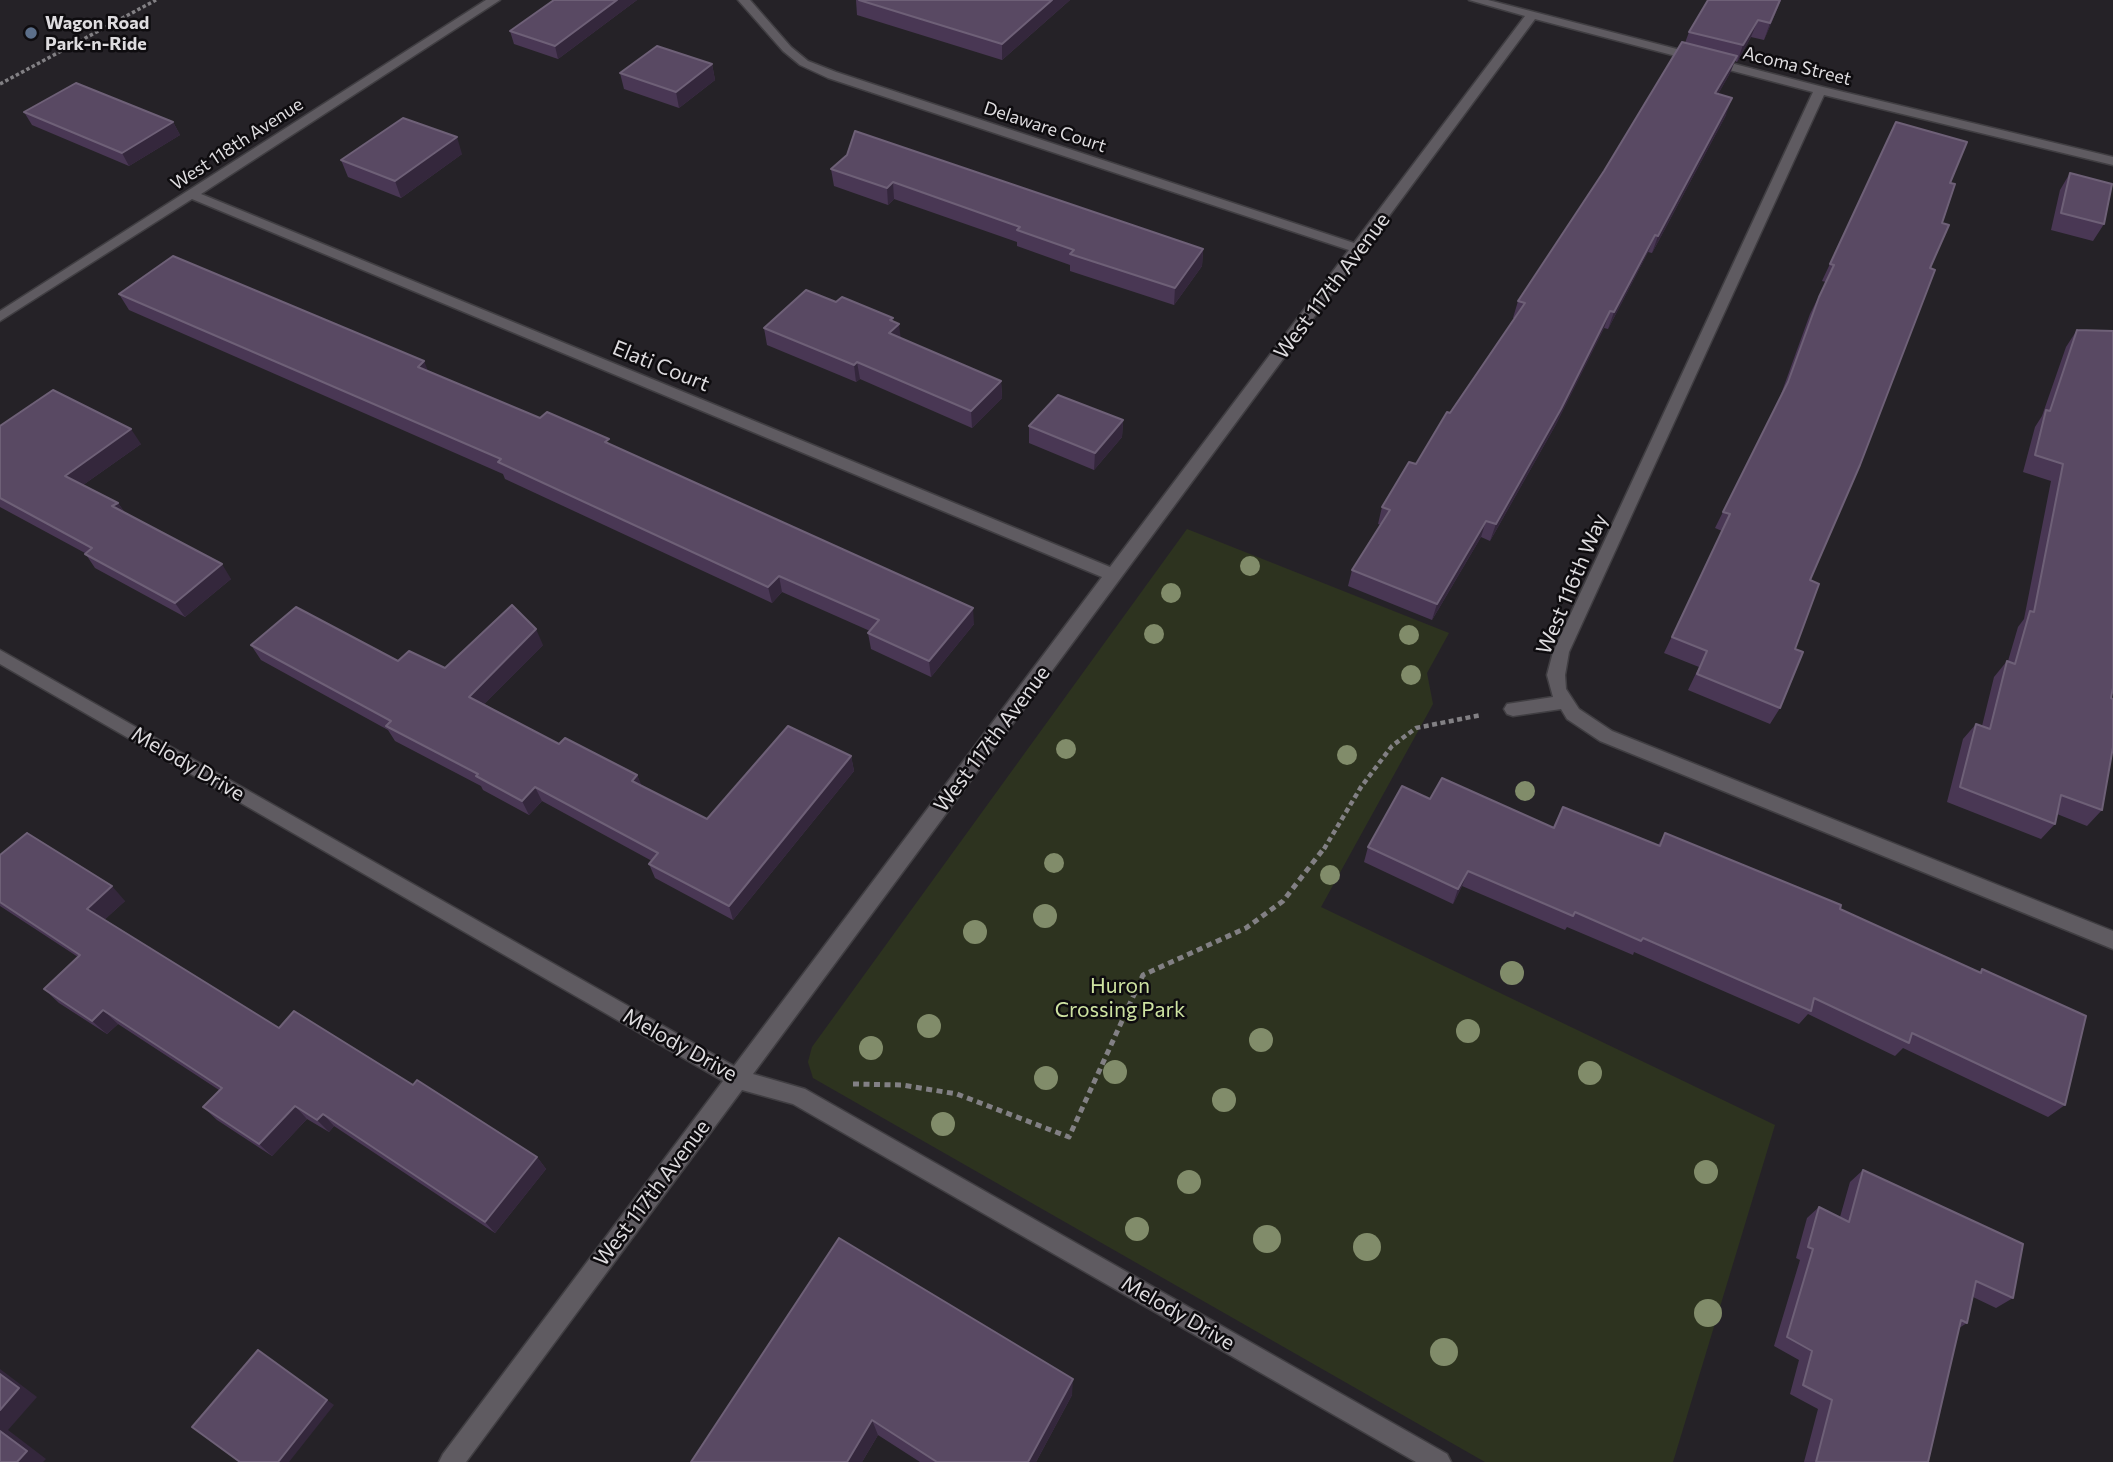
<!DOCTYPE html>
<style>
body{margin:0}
canvas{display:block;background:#252227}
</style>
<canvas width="2113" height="1462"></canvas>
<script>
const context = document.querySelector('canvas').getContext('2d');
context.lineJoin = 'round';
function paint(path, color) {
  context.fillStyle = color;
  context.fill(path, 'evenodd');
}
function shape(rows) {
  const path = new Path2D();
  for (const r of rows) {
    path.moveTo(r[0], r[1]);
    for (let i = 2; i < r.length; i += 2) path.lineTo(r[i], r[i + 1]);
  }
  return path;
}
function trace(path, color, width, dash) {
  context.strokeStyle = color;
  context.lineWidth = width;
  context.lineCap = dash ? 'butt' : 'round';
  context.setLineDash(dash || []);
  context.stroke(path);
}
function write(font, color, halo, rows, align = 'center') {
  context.font = font + ' Commissioner,sans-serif';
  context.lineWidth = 5;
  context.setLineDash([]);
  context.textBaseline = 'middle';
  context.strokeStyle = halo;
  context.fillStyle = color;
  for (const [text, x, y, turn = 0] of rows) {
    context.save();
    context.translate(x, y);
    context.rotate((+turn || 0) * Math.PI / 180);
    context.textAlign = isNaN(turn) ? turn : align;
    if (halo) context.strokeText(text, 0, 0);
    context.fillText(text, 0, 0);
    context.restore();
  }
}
const green = shape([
 [1187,529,1449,633,1427,673,1433,704,1321,907,1775,1125,1673,1462,1485,1462,813,1078,808,1062,812,1047]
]);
const pathFar2 = shape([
 [0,84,156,0]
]);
const pathFar1 = shape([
 [1324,849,1361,787,1392,746,1416,728,1481,715]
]);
const path = shape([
 [853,1084,902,1085,957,1094,1069,1137,1143,975,1246,928,1283,901,1325,847]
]);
const minor = shape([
 [486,0,500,0,201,194,1110,567,1349,250,828,78,800,65,783,51,738,0,750,0,791,47,808,61,836,72,1354,243,1525,16,1469,0,1488,0,1823,87,2113,157,2113,165,1824,95,1569,652,1565,675,1566,689,1579,709,1612,731,2113,931,2113,949,1600,741,1567,719,1561,709,1513,716,1507,714,1504,709,1507,704,1553,697,1547,675,1553,652,1813,92,1535,19,753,1074,805,1089,1447,1454,1451,1462,1416,1462,793,1104,742,1090,466,1462,439,1462,443,1454,723,1081,0,664,0,650,734,1066,1102,577,192,199,0,321,0,311,486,0]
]);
const trees = [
 [1250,566,10],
 [1171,593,10],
 [1154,634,10],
 [1409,635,10],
 [1411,675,10],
 [1066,749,10],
 [1347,755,10],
 [1525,791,10],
 [1054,863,10],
 [1330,875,10],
 [1045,916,12],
 [975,932,12],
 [1512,973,12],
 [929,1026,12],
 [1468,1031,12],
 [1261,1040,12],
 [871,1048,12],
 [1115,1072,12],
 [1590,1073,12],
 [1046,1078,12],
 [1224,1100,12],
 [943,1124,12],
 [1706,1172,12],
 [1189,1182,12],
 [1137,1229,12],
 [1267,1239,14],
 [1367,1247,14],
 [1708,1313,14],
 [1444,1352,14]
];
const wall = shape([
 [554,0,637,0,558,59,514,44,510,31],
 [856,0,1070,0,1002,60,857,15],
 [1708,0,1781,0,1764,40,1751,37,1737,62,1735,61,1730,73,1718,94,1726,115,1652,253,1648,252,1608,329,1604,328,1555,426,1490,541,1481,537,1432,620,1348,586,1352,570,1381,525,1378,524,1382,507,1416,464,1515,318,1513,318,1518,301,1604,171,1685,43,1689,32],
 [712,64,715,80,679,108,624,89,620,73],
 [24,112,173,122,180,135,129,166,32,125],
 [1896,122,1950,183,1942,223,1930,268,1810,580,1795,649,1780,708,1770,724,1688,690,1699,667,1664,653,1722,531,1715,528,1780,397,1810,314,1826,282,1822,281],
 [462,154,401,198,348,177,341,160],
 [831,169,1203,249,1202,266,1174,305,1070,271,1070,265,1017,246,1017,242,894,199,888,205,834,186],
 [2070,173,2104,224,2093,241,2051,230,2060,190],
 [119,294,428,371,540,418,611,445,974,624,931,677,871,649,868,633,870,631,782,592,772,603,505,479,503,474,129,310],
 [836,302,893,318,893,322,901,338,1001,381,1002,398,972,428,860,379,856,382,767,345,764,328],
 [2077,330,2111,698,2102,810,2087,826,2057,814,2055,824,2041,839,1947,802,1963,739,1976,724,1982,726,1994,677,2007,661,2008,661,2018,627,2024,619,2051,481,2023,472,2035,427,2042,416,2066,347],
 [1123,420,1122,437,1094,470,1029,443,1029,426],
 [0,426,141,444,83,485,118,503,125,513,231,579,185,617,95,568,85,553,0,507],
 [251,645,398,661,445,668,543,645,484,704,559,744,637,775,641,785,707,819,851,756,854,771,733,920,655,878,649,864,652,861,542,801,529,815,483,790,481,786,395,741,388,730,261,660],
 [1430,799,1553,827,1563,807,1658,845,1665,833,1840,909,1979,972,1982,969,2065,1105,2048,1117,1903,1048,1895,1056,1808,1014,1799,1024,1634,952,1633,955,1567,927,1565,930,1462,886,1453,904,1364,862,1368,847],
 [0,855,125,901,104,920,279,1028,413,1085,537,1157,546,1169,495,1233,334,1126,329,1132,307,1119,272,1156,217,1120,203,1107,219,1090,118,1024,107,1034,59,1003,44,989,78,957,0,906],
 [1863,1170,2013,1298,1996,1308,1973,1297,1967,1323,1959,1328,1928,1462,1804,1462,1818,1409,1790,1394,1799,1360,1774,1346,1800,1260,1796,1258,1807,1218,1819,1207,1840,1217,1850,1182],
 [839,1238,1072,1395,1036,1462,920,1462,878,1435,862,1462]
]);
const shadedWall = shape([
 [617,0,637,0,558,59,555,46],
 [1052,0,1070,0,1002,60,1002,44],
 [1780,0,1781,0,1764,40,1770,23],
 [1758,20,1751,37,1737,62,1743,45],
 [1737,56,1730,73,1709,110,1715,93],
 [712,64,715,80,679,108,676,92],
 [1732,98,1726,115,1652,253,1658,236],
 [173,122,180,135,129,166,122,153],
 [457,137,462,154,401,198,395,181],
 [893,182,894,199,888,205,887,188],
 [1655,235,1648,252,1608,329,1614,312],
 [1203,249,1202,266,1174,305,1175,288],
 [1610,311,1604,328,1555,426,1490,541,1496,524],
 [893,318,894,329,899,324,901,341,889,333,890,320],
 [424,361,431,378,418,367],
 [857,362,860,379,856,382,854,365],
 [1001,381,1002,398,972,428,971,411],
 [1123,420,1122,437,1094,470,1095,453],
 [131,429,141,444,76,490,65,476],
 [118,503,128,517,112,506],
 [1486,521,1481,537,1432,620,1437,604],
 [222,564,231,579,185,617,175,603],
 [779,576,782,592,772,603,768,587],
 [973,608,974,624,931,677,929,661],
 [536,629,543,645,476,712,469,697],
 [851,756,854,771,733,920,729,906],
 [637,775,643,789,632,781],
 [535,787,542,801,529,815,522,801],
 [1468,871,1462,886,1453,904,1458,889],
 [112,886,125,901,101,923,87,909],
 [103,1010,118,1024,107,1034,92,1021],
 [295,1106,307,1119,272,1156,259,1144],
 [323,1114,334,1126,329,1132,317,1120],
 [537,1157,546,1169,495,1233,485,1222],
 [258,1350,334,1405,289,1462,278,1462],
 [0,1369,37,1397,8,1430,46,1459,43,1462,17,1462,0,1431],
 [1073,1379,1072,1395,1036,1462,1028,1462],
 [872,1420,878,1435,862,1462,847,1462]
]);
const building = shape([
 [554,0,617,0,555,46,510,31,554,0],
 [859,0,1052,0,1002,44,859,0],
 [1708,0,1780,0,1770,23,1758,20,1743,45,1689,32,1708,0],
 [1682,42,1737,56,1715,93,1732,98,1658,236,1655,235,1614,312,1610,311,1561,409,1496,524,1486,521,1437,604,1352,570,1390,510,1382,507,1409,462,1416,464,1447,412,1450,413,1525,303,1518,301,1604,171,1682,42],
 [657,46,712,64,676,92,620,73,657,46],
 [76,83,173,122,122,153,24,112,76,83],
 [403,118,457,137,395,181,341,160,403,118],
 [1896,122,1967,142,1950,183,1955,184,1942,223,1949,225,1930,268,1935,270,1860,465,1810,580,1819,584,1795,649,1803,652,1780,708,1697,674,1707,651,1672,637,1730,514,1723,512,1788,382,1819,297,1834,265,1830,264,1896,122],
 [855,131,1203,249,1175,288,1070,254,1074,250,1017,230,1020,227,893,182,887,188,831,169,847,155,855,131],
 [2070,173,2112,184,2104,224,2061,213,2070,173],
 [173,256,424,361,418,367,540,418,547,412,609,439,605,442,973,608,929,661,868,633,879,620,779,576,768,587,498,462,501,459,119,294,173,256],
 [806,290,836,302,842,297,893,318,890,320,899,324,889,333,1001,381,971,411,857,362,854,365,764,328,806,290],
 [2077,330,2113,331,2113,688,2111,698,2113,699,2113,747,2102,810,2061,795,2055,824,1960,787,1976,724,1990,729,2007,661,2015,664,2030,611,2034,612,2063,464,2035,455,2046,410,2050,411,2077,330],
 [53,390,131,429,65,476,118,503,112,506,222,564,175,603,85,554,92,548,0,498,0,426,53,390],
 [1058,395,1123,420,1095,453,1029,426,1058,395],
 [512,605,536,629,469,697,559,744,565,738,637,775,632,781,707,819,788,726,851,756,729,906,649,864,658,853,535,787,522,801,476,776,478,774,386,726,391,721,251,645,296,607,398,661,409,651,445,668,512,605],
 [1442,778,1554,828,1563,807,1660,846,1665,833,1841,905,1840,909,1981,973,1982,969,2086,1016,2065,1105,1912,1033,1909,1043,1814,998,1811,1011,1643,938,1641,941,1575,912,1573,916,1468,871,1458,889,1368,847,1402,786,1430,799,1442,778],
 [27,833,112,886,87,909,279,1028,294,1011,413,1085,417,1080,537,1157,485,1222,323,1114,317,1120,295,1106,259,1144,203,1107,222,1088,103,1010,92,1021,44,989,80,955,0,902,0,855,27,833],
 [1863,1170,2023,1244,2013,1298,1976,1281,1967,1323,1961,1320,1928,1462,1816,1462,1832,1400,1803,1385,1812,1351,1787,1337,1813,1249,1808,1247,1819,1207,1849,1222,1863,1170],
 [839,1238,1073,1379,1028,1462,937,1462,872,1420,847,1462,691,1462,839,1238],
 [258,1350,327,1400,278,1462,240,1462,192,1427,258,1350],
 [0,1374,19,1388,0,1410,0,1374],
 [0,1431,27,1451,17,1462,0,1462,0,1431]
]);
const markers = [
 [31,33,7,"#5c6f8a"]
];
const farPoinames = [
 ["Wagon Road",45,23],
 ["Park-n-Ride",45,44]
];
const farStreetnames = [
 ["Acoma Street",1797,66,14],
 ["Delaware Court",1045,127,18],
 ["West 118th Avenue",237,144,-33]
];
const streetNames = [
 ["West 117th Avenue",1332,286,-53],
 ["Elati Court",661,366,22],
 ["West 116th Way",1572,584,-67],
 ["West 117th Avenue",992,739,-53],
 ["Melody Drive",188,764,30],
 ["Melody Drive",680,1045,29],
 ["West 117th Avenue",652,1193,-53],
 ["Melody Drive",1178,1313,30]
];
const parkNames = [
 ["Huron",1120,986],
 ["Crossing Park",1120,1010]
];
paint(green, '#2d331f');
trace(minor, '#403e42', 3);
trace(pathFar2, '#828084', 3.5, [3.5, 2.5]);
trace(pathFar1, '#828084', 4.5, [5, 3.5]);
trace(path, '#828084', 5, [6, 4.5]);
paint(minor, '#5f5b61');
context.fillStyle = '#818c6a';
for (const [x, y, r] of trees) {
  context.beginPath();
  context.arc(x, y, r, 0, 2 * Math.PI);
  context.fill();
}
paint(wall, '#493754');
paint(shadedWall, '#34273c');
paint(building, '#594963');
trace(building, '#6e6077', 2);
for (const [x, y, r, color] of markers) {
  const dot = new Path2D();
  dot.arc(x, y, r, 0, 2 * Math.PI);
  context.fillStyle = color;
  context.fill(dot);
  trace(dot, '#0e0c0f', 2.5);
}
write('bold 18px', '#dedcdf', '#0e0c0f', farPoinames, 'left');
write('18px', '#dedcdf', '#0e0c0f', farStreetnames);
write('21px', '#dedcdf', '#0e0c0f', streetNames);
write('21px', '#cde2a1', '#0e0c0f', parkNames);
</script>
